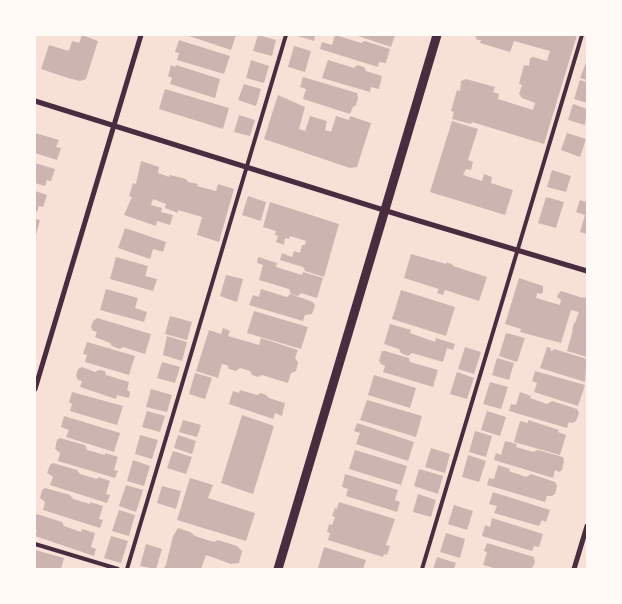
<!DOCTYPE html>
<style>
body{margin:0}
#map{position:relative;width:622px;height:604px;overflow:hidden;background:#f7e1d7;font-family:"Asap Condensed",sans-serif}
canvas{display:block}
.frame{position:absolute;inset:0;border:36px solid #fffaf5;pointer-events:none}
</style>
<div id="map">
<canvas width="622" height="604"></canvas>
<div class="frame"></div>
</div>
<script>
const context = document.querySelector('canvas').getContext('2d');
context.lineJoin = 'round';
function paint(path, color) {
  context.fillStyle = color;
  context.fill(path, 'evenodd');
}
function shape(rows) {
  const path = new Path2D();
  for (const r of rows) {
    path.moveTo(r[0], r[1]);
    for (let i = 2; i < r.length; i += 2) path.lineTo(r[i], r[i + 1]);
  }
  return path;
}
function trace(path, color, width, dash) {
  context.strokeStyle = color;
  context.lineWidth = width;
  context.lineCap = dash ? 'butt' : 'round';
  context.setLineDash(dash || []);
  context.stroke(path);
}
const building = shape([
 [82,35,98,41,86,79,80,81,68,78,41,69,49,45,69,51,72,41,79,43],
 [186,35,236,35,231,50],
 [258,35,276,40,272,56,253,51],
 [294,35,315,35,314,41],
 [335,35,361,43,365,41,390,49,386,63,379,62,378,67,320,49,322,42,332,45],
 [355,35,395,35,391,47],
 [475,35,577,35,544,144,472,122,471,124,452,119,454,112,451,111,457,90,460,91,461,81,466,79,495,87,493,92,499,94,498,99,533,110,535,103,522,98,519,94,522,85,519,84,524,65,529,66,530,58,533,57,547,61,550,51,514,41,510,52,480,43,481,40,477,40],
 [179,40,230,56,224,74,177,60,179,53,175,52],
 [294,46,311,51,305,72,288,67],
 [251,60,269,66,264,83,246,78],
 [328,60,354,68,357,65,364,67,366,71,382,76,379,89,371,87,370,92,322,78],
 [587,60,587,80,580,78],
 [171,65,175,67,176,65,220,79,215,98,170,84,172,78,168,76],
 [303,77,357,93,358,98,356,105,353,107,350,114,303,99,306,89,300,87],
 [580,80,587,82,587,103,574,99],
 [244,84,261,89,256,106,238,100],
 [165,89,229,108,223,129,159,109],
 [278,95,305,107,299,129,305,131,310,116,327,121,325,130,331,132,336,116,349,120,350,116,371,123,357,167,350,168,264,139],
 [573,104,587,109,585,125,568,120],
 [239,115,255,120,250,136,234,132],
 [452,121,478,129,468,160,473,162,471,170,466,169,463,175,482,181,484,174,492,177,491,183,513,190,505,215,430,192],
 [35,133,59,140,56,147,61,148,57,160,35,153],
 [567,133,586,139,580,157,561,150],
 [141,161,159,167,158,173,169,177,170,175,186,179,188,182,198,184,197,186,216,191,218,184,234,189,219,242,197,235,202,217,178,210,178,213,165,208,166,204,153,199,151,205,162,208,161,212,173,215,170,225,157,221,156,226,124,215,132,197,129,196,133,183,136,184],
 [35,163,55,169,51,181,47,180,45,186,35,183],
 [552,170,571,176,566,192,547,187],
 [35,191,47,195,43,207,39,206,37,212,35,211],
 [248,196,266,202,261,221,242,215],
 [546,197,564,202,556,228,538,223],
 [580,200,587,202,587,234,580,232,585,215,576,212],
 [270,202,339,224,324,277,305,271,303,267,280,260,282,253,292,257,294,251,300,253,302,245,305,245,306,241,290,236,289,239,285,238,284,245,276,242,278,236,275,235,276,231,263,227],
 [35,219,40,220,36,235,35,235],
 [125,228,166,242,163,252,153,249,150,259,118,248],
 [411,254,446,264,447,262,453,265,453,266,487,277,479,301,445,290,443,295,437,293,439,289,404,278],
 [116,257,148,266,145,276,157,279,153,291,110,279],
 [258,257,277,263,276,267,302,275,303,272,323,278,317,298,301,293,298,296,291,294,289,289,259,280,263,265,257,263],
 [226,275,243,279,237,302,220,296],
 [519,278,543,286,543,292,541,294,537,293,536,298,560,305,561,300,557,297,558,294,561,291,583,298,583,297,587,298,587,357,567,351,573,330,572,330,574,323,575,323,579,312,571,310,561,343,520,332,521,329,505,324],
 [106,289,138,298,135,308,147,312,144,322,100,310],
 [261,289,287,297,290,294,313,302,315,306,312,314,305,315,303,321,249,305,253,295,259,297],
 [401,290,455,307,446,336,392,319],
 [254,311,308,327,301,349,247,333],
 [170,316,192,322,187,340,165,334],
 [97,318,151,334,145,354,123,347,120,349,112,346,110,343,95,337,97,332,93,331,91,327,93,321],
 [390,324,411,330,410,333,435,342,436,338,455,344,453,350,447,348,443,362,412,353,408,356,401,353,399,349,384,344],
 [223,328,230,331,228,336,259,345,261,338,298,350,295,358,298,362,296,371,291,373,288,383,262,375,258,377,252,375,250,371,240,368,236,371,229,369,227,365,222,364,218,378,196,371,209,330,221,334],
 [506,333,525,338,517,362,499,356],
 [167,336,187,342,182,361,163,355],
 [87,342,135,356,129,375,85,362,87,355,83,354],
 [465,347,481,352,474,374,458,369],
 [547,347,551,348,550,350,552,351,554,349,587,359,585,382,540,368],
 [382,351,385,351,409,358,410,362,438,370,433,387,383,372,385,366,381,364,379,361],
 [497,358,514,363,509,380,492,375],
 [162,362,180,367,175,383,157,378],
 [82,367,95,372,99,370,105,371,106,375,129,382,127,390,130,392,129,398,117,395,116,399,80,387,82,381,78,380,76,376,78,369],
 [535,371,585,385,578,406,534,392,537,383,532,381],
 [457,372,474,378,467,399,450,394],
 [195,373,212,378,205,399,189,394],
 [374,375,416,388,410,408,368,395],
 [490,382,508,387,501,409,483,404],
 [151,389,172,395,167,412,146,407],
 [240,390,257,395,261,393,266,395,269,398,285,403,282,416,275,413,273,419,229,404,233,391,239,393],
 [72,392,123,406,117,425,70,411,72,404,69,402],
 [520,392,531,396,530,398,547,404,552,401,577,409,579,413,576,421,572,423,569,422,567,428,509,411,511,404,516,405],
 [367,400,422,416,416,437,360,420],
 [147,411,165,416,160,432,142,427],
 [487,411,506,417,500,436,481,430],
 [242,415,274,426,253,494,221,483],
 [64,416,120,433,114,452,66,437,69,430,61,427],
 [183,420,201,425,197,437,179,432],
 [528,420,559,430,558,432,566,435,560,455,514,442,520,421,528,423],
 [357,423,414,442,408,461,356,444,360,433,354,431],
 [475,431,492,436,486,457,469,452],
 [140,435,158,440,152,459,135,454],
 [178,435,196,441,192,454,174,448],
 [60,438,85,445,87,450,105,455,105,453,118,457,114,470,118,471,115,478,58,461,60,453,55,449,57,440],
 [505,441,517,444,516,447,533,452,538,450,563,457,564,461,562,470,559,472,555,470,553,478,494,460,496,453,501,455],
 [431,448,450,454,445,473,425,467],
 [355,450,407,466,401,485,349,469],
 [173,451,192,457,186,474,167,468],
 [468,455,486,461,479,482,462,477],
 [133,460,150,466,144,486,127,481],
 [53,463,77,470,80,474,97,479,98,477,110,481,106,494,110,495,107,503,50,485,53,477,47,473,50,465],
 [498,465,510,469,509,471,526,477,531,474,555,482,557,486,555,494,552,496,547,496,545,502,487,485,489,478,494,479],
 [419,469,443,476,438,494,414,486],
 [345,474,398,490,395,500,400,502,397,512,346,496,348,489,342,487],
 [190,478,213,485,208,498,255,513,246,541,177,520],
 [126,485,143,490,136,512,119,506],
 [162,486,181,491,176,509,157,503],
 [45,488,70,495,73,499,90,504,90,502,103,506,99,519,103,520,100,528,43,510,45,502,40,498,42,490],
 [493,492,550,510,546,522,542,520,539,526,494,513,497,506,489,504],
 [418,494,436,500,431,517,413,512],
 [339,502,395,519,386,545,390,546,387,555,384,554,383,557,328,540,330,533,327,532,329,524,332,525,335,517,332,516,335,508,337,509],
 [454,505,473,511,467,530,448,524],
 [119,510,135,515,129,536,112,531],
 [37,514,62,522,64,526,81,532,82,529,95,533,91,547,96,549,94,556,35,536,37,530,35,530,35,516],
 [492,518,543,534,539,547,534,546,532,551,482,536,485,525,490,527],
 [178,528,190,532,195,536,214,542,218,540,237,546,242,551,239,563,231,564,206,555,201,569,163,569,166,565,173,536],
 [446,533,465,539,460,558,440,552],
 [111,536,128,541,121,563,104,558],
 [487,543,534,557,535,562,533,567,530,569,497,569,483,565,487,552,484,551],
 [146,544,162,549,156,569,140,566],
 [324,547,366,560,363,569,318,568],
 [35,550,64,558,61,569,35,569],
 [437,557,456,563,454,569,433,569]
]);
const service = shape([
 [35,544,118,569],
 [127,569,286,35],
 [422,569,582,35]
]);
const minor = shape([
 [35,101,406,217,587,271],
 [35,389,141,35],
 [574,569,587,526]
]);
const tertiary = shape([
 [278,569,437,35]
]);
paint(building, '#ccb4b1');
trace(service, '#4a2c40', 4);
trace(minor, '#4a2c40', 5);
trace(tertiary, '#4a2c40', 9);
</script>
